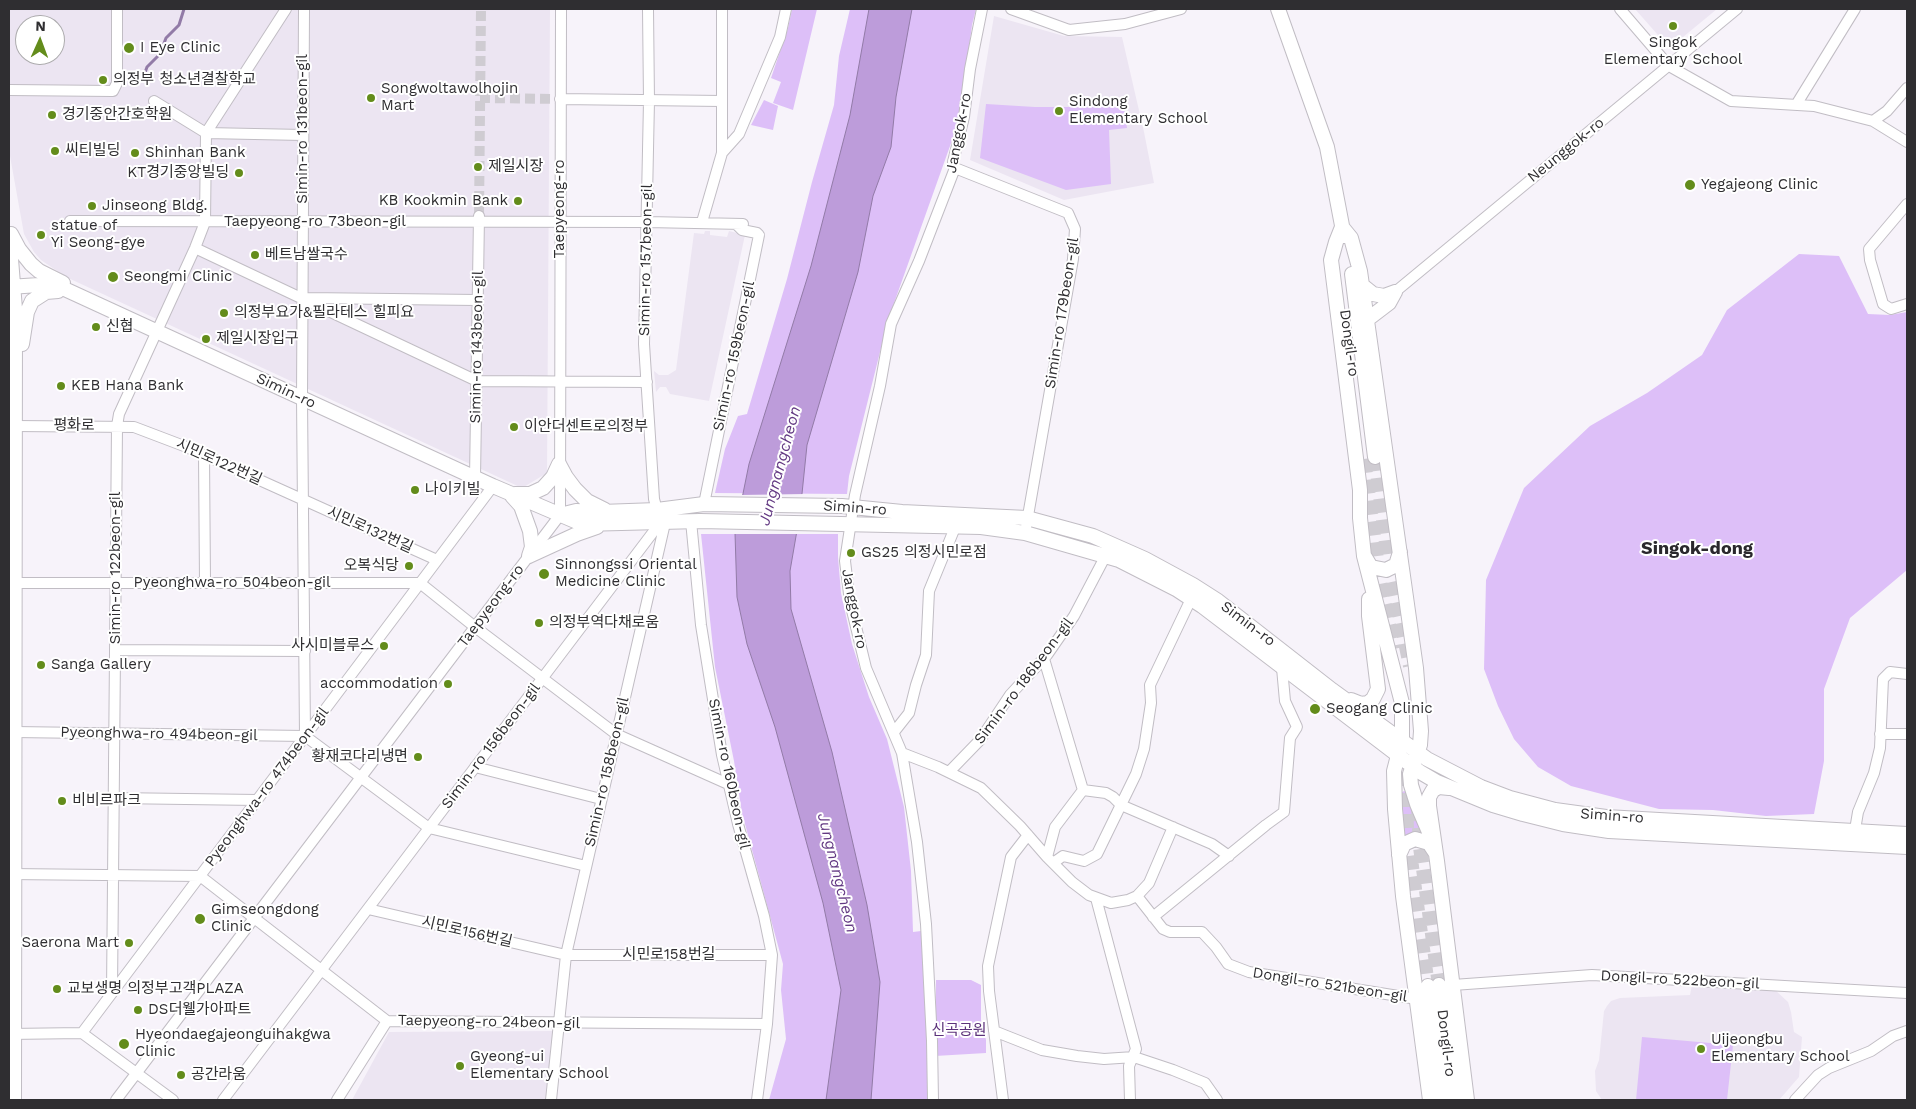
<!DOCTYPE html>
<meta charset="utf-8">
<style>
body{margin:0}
#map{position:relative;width:1916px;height:1109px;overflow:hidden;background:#f7f3fa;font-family:"Work Sans",sans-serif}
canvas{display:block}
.frame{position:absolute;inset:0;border:10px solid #2f2e31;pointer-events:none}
.north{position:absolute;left:15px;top:15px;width:50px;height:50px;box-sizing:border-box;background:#fff;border:1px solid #acabad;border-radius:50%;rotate:2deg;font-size:14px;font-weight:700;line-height:20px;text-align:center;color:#2f2e31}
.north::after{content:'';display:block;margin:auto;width:18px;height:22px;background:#638c1b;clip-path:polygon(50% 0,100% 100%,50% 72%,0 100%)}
</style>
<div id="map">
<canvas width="1916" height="1109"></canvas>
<div class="frame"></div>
<div class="north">N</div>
</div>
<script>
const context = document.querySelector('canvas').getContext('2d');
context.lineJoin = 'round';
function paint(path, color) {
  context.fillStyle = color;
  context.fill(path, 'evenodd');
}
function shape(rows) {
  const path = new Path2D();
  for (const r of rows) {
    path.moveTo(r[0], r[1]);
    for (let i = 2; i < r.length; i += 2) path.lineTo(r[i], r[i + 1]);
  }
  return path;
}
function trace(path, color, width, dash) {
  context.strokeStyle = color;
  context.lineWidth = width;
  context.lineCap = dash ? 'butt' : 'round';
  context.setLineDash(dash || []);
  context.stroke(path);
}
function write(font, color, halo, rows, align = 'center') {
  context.font = font + ' "Work Sans","Noto Sans KR",sans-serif';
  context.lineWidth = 4;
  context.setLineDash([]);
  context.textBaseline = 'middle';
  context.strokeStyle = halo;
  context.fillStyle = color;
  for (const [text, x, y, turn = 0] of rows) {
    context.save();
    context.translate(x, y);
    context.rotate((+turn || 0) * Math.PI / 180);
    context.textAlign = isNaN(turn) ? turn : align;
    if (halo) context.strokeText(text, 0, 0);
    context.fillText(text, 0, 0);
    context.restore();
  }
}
const built = shape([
 [9,9,550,9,547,473,522,488,66,277,41,260,34,252,24,234,10,156],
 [25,25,55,25,55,55,25,55],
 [1635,9,1717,9,1677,42,1665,43],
 [994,16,1064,36,1122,37,1144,132,1154,183,1064,200,970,160],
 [705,231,710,231,710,235,727,237,729,231,745,235,709,401,670,394,666,387,660,387,656,392,654,371,659,375,668,375,676,370,694,233,704,234],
 [1692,985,1774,989,1788,1002,1791,1012,1794,1032,1802,1037,1799,1077,1779,1100,1602,1100,1596,1091,1595,1071,1599,1060,1604,1011,1607,1006,1611,1001,1620,998,1690,995],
 [553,1031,545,1100,352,1100,389,1032]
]);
const green = shape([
 [792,9,817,9,793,110,773,103,781,82,771,78,788,28],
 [850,9,976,9,972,25,960,118,888,320,849,476,847,494,715,493,725,449,738,416,747,414,787,279,812,182,834,105,839,56],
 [764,100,778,106,773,130,751,125],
 [986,104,1035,107,1124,107,1127,128,1109,130,1111,184,1066,190,980,158],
 [1799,254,1839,256,1868,314,1890,315,1907,312,1907,570,1850,618,1824,689,1824,761,1814,814,1766,816,1713,810,1659,809,1571,786,1538,767,1514,739,1498,706,1484,669,1486,580,1524,488,1590,426,1647,393,1702,355,1727,310],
 [701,534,838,534,838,557,841,593,852,644,869,697,887,739,904,807,911,871,913,932,921,931,928,1045,928,1100,769,1100,786,1039,781,990,783,964,742,813,734,761,715,667],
 [1404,791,1406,792,1425,834,1404,837,1401,793],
 [936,980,971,980,981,985,981,1020,986,1040,986,1053,935,1056],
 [1642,1037,1733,1045,1727,1100,1636,1100]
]);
const water = shape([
 [869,9,912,9,896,97,891,147,873,196,858,272,807,445,800,513,790,571,791,609,832,752,867,905,880,982,871,1100,826,1100,841,990,823,903,775,727,747,644,737,597,735,533,749,464,811,266,850,115,869,9]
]);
const pier = shape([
 [805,494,799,534,732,534,740,495]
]);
const stream = shape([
 [143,78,147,67,160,54,166,38,179,25,184,9]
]);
const streetTunnel = shape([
 [480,98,560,99],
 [479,216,481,9]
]);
const secondaryTunnel = shape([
 [1375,457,1388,560,1410,666],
 [1364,459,1380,582,1394,649],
 [1405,772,1407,829,1428,986],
 [1418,807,1420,847,1439,985]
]);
const street = shape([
 [304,9,302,398,305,736],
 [648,9,649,101,644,344,654,499,657,510],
 [1011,9,1069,30,1125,24,1181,9],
 [1620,9,1669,66,1731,101,1814,106,1873,121,1907,142],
 [9,90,113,91,117,83,117,9],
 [560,99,722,101],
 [154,101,206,133,303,135],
 [1796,105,1855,9],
 [1873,121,1887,111,1907,88],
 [722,153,722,9],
 [955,168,1068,213,1075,229,1073,259,1025,533],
 [1907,204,1869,249,1870,260,1883,304,1891,309,1907,304],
 [70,221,647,222,743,224],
 [702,222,722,153,739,134,780,37,786,9],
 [195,248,477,381,647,382],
 [1395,292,1737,9],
 [306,298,477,300],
 [15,426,134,427,184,446,437,560],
 [204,455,205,583],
 [475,478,479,216],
 [704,504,759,235,757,233,742,230,736,224],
 [691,521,701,625,722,755,738,824,764,916,772,955,767,1024,757,1100],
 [14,583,420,583,475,627,616,734,728,784],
 [115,650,305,651],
 [1044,659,1083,790,1055,827,1047,857],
 [14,732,305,736],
 [894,732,909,713,916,685,926,655,929,591,956,525],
 [1880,734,1907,734],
 [305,736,429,828,586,866],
 [902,753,938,767,981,788,1020,826,1047,857,1072,882,1089,895,1111,903,1128,900,1137,896,1149,883,1173,827],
 [475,767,601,799],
 [949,772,980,740,1010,695,1047,655,1074,616,1105,557],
 [1083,790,1106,793,1113,797,1121,805,1212,844,1229,856],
 [114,798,257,800],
 [1855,830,1858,812,1874,773,1880,748,1883,679,1890,672,1907,674],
 [1053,863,1063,856,1084,861,1097,854,1136,774,1144,749,1151,703,1150,685,1191,599],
 [9,874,200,876,387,1021,767,1024],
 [1137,896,1163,929,1170,932,1202,932,1216,947,1228,964,1249,972,1417,999],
 [1096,898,1136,1049,1129,1066,1130,1100],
 [368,909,566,955,772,955],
 [1153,917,1266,825,1284,812,1290,738,1297,727,1285,701,1282,668],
 [1453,985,1592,975,1907,993],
 [112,993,117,426,119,414,195,248,205,222,206,133,286,9],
 [994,1031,1042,1050,1077,1056,1104,1059,1134,1057,1173,1070,1205,1083,1217,1100],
 [82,1033,493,486],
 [82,1033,173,1100],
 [9,1034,82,1033],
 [116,1100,560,515,561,9],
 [223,1100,660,523],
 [337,1100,387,1021],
 [551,1100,566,955,665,523],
 [933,1100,932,1041,926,924,917,842,902,753,866,668,850,602,845,561,855,495,880,386,891,324,919,261,955,168,953,162,964,117,970,69,982,9],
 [1003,1100,989,991,988,966,1011,857,1028,835],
 [1795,1100,1818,1075,1829,1068,1871,1051,1893,1036,1907,1031]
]);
const secondary = shape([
 [1278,9,1327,147,1344,236],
 [1342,227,1336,242,1331,260,1360,490,1360,518,1364,556,1402,703,1402,740,1394,771,1395,809,1403,896,1430,1100],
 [1342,227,1351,238,1360,271,1416,668,1421,731,1420,745,1410,774,1411,785,1417,804,1432,839],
 [9,234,15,309,14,1100],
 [11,234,19,249,31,264,39,271,63,283],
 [1352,274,1375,457],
 [1363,286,1373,294,1384,296,1395,292],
 [9,287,39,285,58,286,493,486,582,524,700,521,981,527,1025,533,1119,560,1176,589,1202,606,1420,772,1437,782,1493,805,1523,814,1563,824,1609,831,1907,847],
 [1368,319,1389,303,1395,292],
 [22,344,27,312,32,301,46,292,58,291],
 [559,464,566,477,575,489,587,501,605,510],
 [515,494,530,494,543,488,553,477,559,464],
 [512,496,521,506,530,531,532,547,529,556],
 [560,515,576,511,601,512,657,510,704,504,842,506,902,512,1027,518,1093,536,1145,559,1193,585,1218,601,1332,690,1427,759,1481,787,1510,798,1555,810,1606,817,1907,834],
 [529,556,577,534,597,527],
 [1365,557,1371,567,1386,570,1396,565,1400,552],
 [1351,700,1361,704,1368,703,1373,699,1378,689,1369,616,1369,599],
 [1449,788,1439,787,1433,790,1429,797,1429,806,1437,861,1467,1100],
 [1399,855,1404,844,1415,839,1429,843,1435,852],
 [1439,985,1454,1100],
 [1428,986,1442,1100]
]);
const markers = [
 [1673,26,5,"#638c1b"],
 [129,48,6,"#638c1b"],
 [103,80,5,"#638c1b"],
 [371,98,5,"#638c1b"],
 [1059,111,5,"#638c1b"],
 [52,115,5,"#638c1b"],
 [55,151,5,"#638c1b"],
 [135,153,5,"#638c1b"],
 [478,167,5,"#638c1b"],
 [239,173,5,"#638c1b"],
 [1690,185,6,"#638c1b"],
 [518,201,5,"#638c1b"],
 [92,206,5,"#638c1b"],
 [41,235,5,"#638c1b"],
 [255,255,5,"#638c1b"],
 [113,277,6,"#638c1b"],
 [224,313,5,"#638c1b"],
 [96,327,5,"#638c1b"],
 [206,339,5,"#638c1b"],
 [61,386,5,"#638c1b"],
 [514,427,5,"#638c1b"],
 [415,490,5,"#638c1b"],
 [851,553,5,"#638c1b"],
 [409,566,5,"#638c1b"],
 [544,574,6,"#638c1b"],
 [539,623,5,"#638c1b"],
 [384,646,5,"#638c1b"],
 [41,665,5,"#638c1b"],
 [448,684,5,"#638c1b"],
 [1315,709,6,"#638c1b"],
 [418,757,5,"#638c1b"],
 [62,801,5,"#638c1b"],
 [200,919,6,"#638c1b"],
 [129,943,5,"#638c1b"],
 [57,989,5,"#638c1b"],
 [138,1010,5,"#638c1b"],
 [124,1044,6,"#638c1b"],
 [1701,1049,5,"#638c1b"],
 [460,1066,5,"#638c1b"],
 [181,1075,5,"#638c1b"]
];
const poiNames = [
 ["Singok",1673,43,"center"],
 ["Elementary School",1673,60,"center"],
 ["I Eye Clinic",140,48],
 ["의정부 청소년결찰학교",113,80],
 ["Songwoltawolhojin",381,89],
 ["Mart",381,106],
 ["Sindong",1069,102],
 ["Elementary School",1069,119],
 ["경기중안간호학원",62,115],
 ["씨티빌딩",65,151],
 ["Shinhan Bank",145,153],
 ["제일시장",488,167],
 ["KT경기중앙빌딩",229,173,"right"],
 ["Yegajeong Clinic",1701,185],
 ["KB Kookmin Bank",508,201,"right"],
 ["Jinseong Bldg.",102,206],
 ["statue of",51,226],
 ["Yi Seong-gye",51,243],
 ["베트남쌀국수",265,255],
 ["Seongmi Clinic",124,277],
 ["의정부요가&필라테스 힐피요",234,313],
 ["신협",106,327],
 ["제일시장입구",216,339],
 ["KEB Hana Bank",71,386],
 ["이안더센트로의정부",524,427],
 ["나이키빌",425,490],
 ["GS25 의정시민로점",861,553],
 ["Sinnongssi Oriental",555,565],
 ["Medicine Clinic",555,582],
 ["오복식당",399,566,"right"],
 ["의정부역다채로움",549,623],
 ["사시미블루스",374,646,"right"],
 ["Sanga Gallery",51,665],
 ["accommodation",438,684,"right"],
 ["Seogang Clinic",1326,709],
 ["황재코다리냉면",408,757,"right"],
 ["비비르파크",72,801],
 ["Gimseongdong",211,910],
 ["Clinic",211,927],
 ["Saerona Mart",119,943,"right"],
 ["교보생명 의정부고객PLAZA",67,989],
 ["DS더웰가아파트",148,1010],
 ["Hyeondaegajeonguihakgwa",135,1035],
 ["Clinic",135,1052],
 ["Uijeongbu",1711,1040],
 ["Elementary School",1711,1057],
 ["Gyeong-ui",470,1057],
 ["Elementary School",470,1074],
 ["공간라움",191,1075]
];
const streetNames = [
 ["Simin-ro 131beon-gil",303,129,-90],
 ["Janggok-ro",959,133,-79],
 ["Neunggok-ro",1566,150,-39],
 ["Taepyeong-ro",560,209,-90],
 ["Taepyeong-ro 73beon-gil",315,222],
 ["Simin-ro 157beon-gil",646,260,-89],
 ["Simin-ro 179beon-gil",1062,313,-81],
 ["Dongil-ro",1349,343,82],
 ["Simin-ro 143beon-gil",477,347,-89],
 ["Simin-ro 159beon-gil",734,356,-78],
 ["Simin-ro",286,391,25],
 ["평화로",74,426],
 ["시민로122번길",219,462,24],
 ["Simin-ro",855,508,4],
 ["시민로132번길",370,530,24],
 ["Simin-ro 122beon-gil",116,568,-90],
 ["Pyeonghwa-ro 504beon-gil",232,583],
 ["Taepyeong-ro",491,606,-53],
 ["Janggok-ro",854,609,79],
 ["Simin-ro",1248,624,37],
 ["Simin-ro 186beon-gil",1024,681,-53],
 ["Pyeonghwa-ro 494beon-gil",159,734,1],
 ["Simin-ro 156beon-gil",491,746,-53],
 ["Simin-ro 158beon-gil",607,772,-77],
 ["Simin-ro 160beon-gil",729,774,78],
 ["Pyeonghwa-ro 474beon-gil",267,787,-53],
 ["Simin-ro",1612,816,4],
 ["시민로156번길",467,932,13],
 ["시민로158번길",669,955],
 ["Dongil-ro 522beon-gil",1680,980,3],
 ["Dongil-ro 521beon-gil",1330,985,9],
 ["Taepyeong-ro 24beon-gil",489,1022,1],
 ["Dongil-ro",1446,1043,83]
];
const parkNames = [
 ["신곡공원",959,1031]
];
const waterNames = [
 ["Jungnangcheon",780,466,-75],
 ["Jungnangcheon",837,873,76]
];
const quarterNames = [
 ["Singok-dong",1697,549]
];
paint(built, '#ece5f2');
paint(green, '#ddbff8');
paint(water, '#bd9cda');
trace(water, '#927ba7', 1);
paint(pier, '#f7f3fa');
trace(stream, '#927ba7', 3);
trace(streetTunnel, '#cfccd2', 10, [10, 5]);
trace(secondaryTunnel, '#cfccd2', 14, [14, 7]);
trace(street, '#c1bdc4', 12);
trace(secondary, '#c1bdc4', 16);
trace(street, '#fff', 10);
trace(secondary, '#fff', 14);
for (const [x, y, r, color] of markers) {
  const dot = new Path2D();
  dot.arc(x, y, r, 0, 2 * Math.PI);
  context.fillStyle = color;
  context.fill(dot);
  trace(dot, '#fff', 2);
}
write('15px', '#2f2e31', '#fff', poiNames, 'left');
write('15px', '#2f2e31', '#fff', streetNames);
write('15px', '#5b317a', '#fff', parkNames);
write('italic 16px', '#633983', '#fff', waterNames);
write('bold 18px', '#2a282d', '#fff', quarterNames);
</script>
